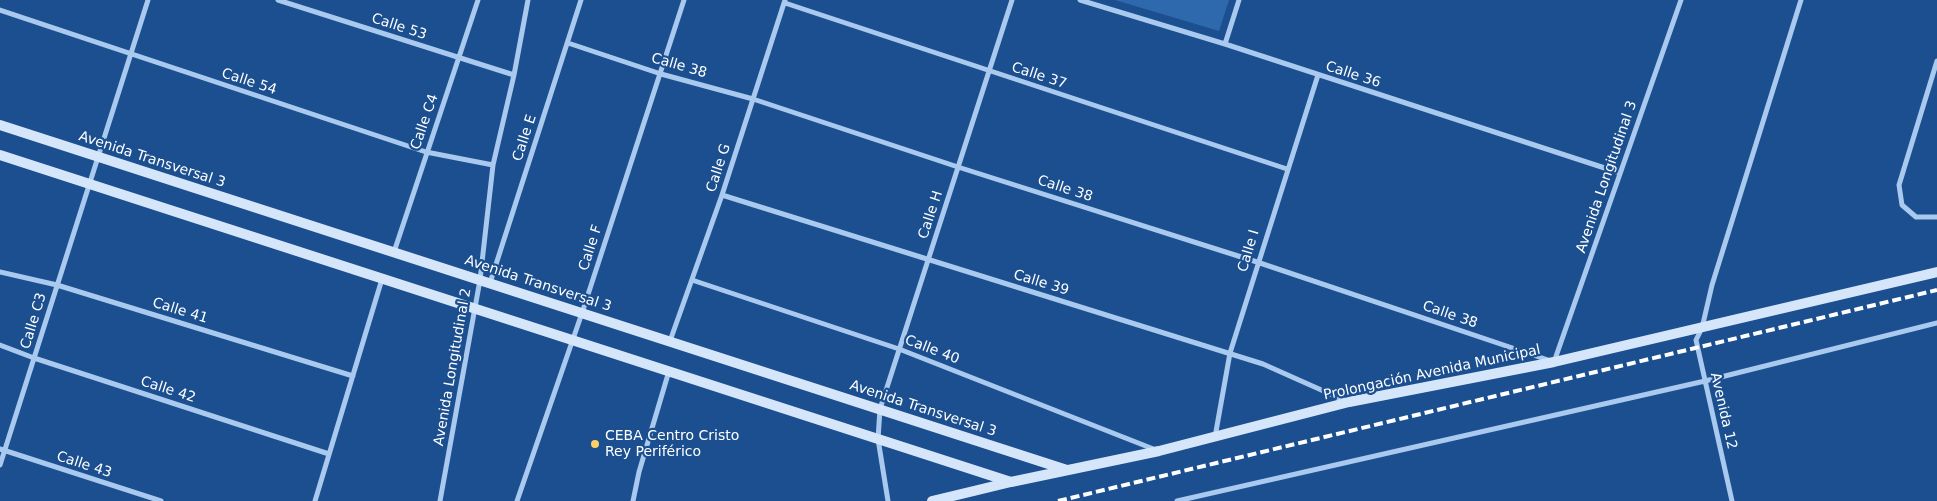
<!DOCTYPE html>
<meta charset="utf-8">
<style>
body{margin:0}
canvas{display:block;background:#1b4f8f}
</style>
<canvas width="1937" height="501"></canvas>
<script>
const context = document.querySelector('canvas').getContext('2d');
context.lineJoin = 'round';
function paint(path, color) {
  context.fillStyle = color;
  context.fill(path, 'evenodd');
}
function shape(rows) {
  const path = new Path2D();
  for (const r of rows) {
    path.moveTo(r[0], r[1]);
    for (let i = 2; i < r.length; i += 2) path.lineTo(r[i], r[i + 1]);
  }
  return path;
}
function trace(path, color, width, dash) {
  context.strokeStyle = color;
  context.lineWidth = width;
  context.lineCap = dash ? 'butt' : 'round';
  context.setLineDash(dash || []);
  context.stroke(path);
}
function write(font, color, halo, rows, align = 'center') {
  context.font = font + ' "DejaVu Sans",sans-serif';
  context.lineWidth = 4.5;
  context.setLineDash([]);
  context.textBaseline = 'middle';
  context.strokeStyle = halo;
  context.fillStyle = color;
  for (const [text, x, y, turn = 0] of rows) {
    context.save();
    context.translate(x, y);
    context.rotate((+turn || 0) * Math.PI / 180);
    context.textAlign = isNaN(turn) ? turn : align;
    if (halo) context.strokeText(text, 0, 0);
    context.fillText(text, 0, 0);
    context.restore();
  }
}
const green = shape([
 [1115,0,1229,0,1219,31]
]);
const street = shape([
 [278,0,514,75],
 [1080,0,1225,44,1620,173],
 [785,3,1287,169],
 [0,10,426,152,493,165],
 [568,43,661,74,753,99,958,167,1257,262,1554,362,1681,0],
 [1225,44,1239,0],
 [1937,61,1899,185,1902,205,1916,217,1937,217],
 [722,195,1263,364,1346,401],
 [394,252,478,0],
 [0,272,57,285,353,376],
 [692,280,899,349,1156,450],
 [490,283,581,0],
 [670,341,722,195,785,0],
 [0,345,34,358,329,454],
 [1215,437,1230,353,1318,75],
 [0,449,161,501],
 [0,465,148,0],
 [315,501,382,279],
 [440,501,480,280,493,165,514,75,528,0],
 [517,501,582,313,684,0],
 [633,501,639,472,669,371],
 [888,501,878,439,880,409,1012,0],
 [1177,501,1705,381,1937,323],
 [1732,501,1696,340,1702,328,1712,285,1801,0]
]);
const secondary = shape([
 [0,125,1067,470],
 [0,155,1011,482],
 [932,501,1011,482,1159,451,1349,402,1554,362,1937,272]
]);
const rail = shape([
 [1058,501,1937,290]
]);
const markers = [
 [595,444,5,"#ffd166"]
];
const streetNames = [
 ["Calle 53",399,27,18],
 ["Calle 38",679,66,16],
 ["Calle 36",1353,75,18],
 ["Calle 37",1039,76,18],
 ["Calle 54",249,82,18],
 ["Calle C4",425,122,-71],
 ["Calle E",525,138,-72],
 ["Avenida Transversal 3",152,160,18],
 ["Calle G",719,168,-72],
 ["Avenida Longitudinal 3",1607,177,-71],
 ["Calle 38",1065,189,18],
 ["Calle H",931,215,-72],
 ["Calle F",591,248,-72],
 ["Calle I",1249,251,-73],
 ["Calle 39",1041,283,17],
 ["Avenida Transversal 3",538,284,18],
 ["Calle 41",180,311,17],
 ["Calle 38",1450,315,19],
 ["Calle C3",34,321,-73],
 ["Calle 40",932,350,21],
 ["Avenida Longitudinal 2",453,367,-80],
 ["Prolongación Avenida Municipal",1432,373,-12],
 ["Calle 42",168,390,18],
 ["Avenida Transversal 3",923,409,18],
 ["Avenida 12",1723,411,77],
 ["Calle 43",84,465,18]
];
const poiNames = [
 ["CEBA Centro Cristo",605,436],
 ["Rey Periférico",605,452]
];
paint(green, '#2e69ad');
trace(street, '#a9c9ee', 5);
trace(secondary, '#d6e6fa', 10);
trace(rail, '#fff', 4, [9, 4]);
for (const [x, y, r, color] of markers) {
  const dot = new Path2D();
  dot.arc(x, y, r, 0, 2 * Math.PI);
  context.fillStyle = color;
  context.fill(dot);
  trace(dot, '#1b4f8f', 2);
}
write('14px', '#fff', '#1b4f8f', streetNames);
write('14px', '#fff', '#1b4f8f', poiNames, 'left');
</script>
